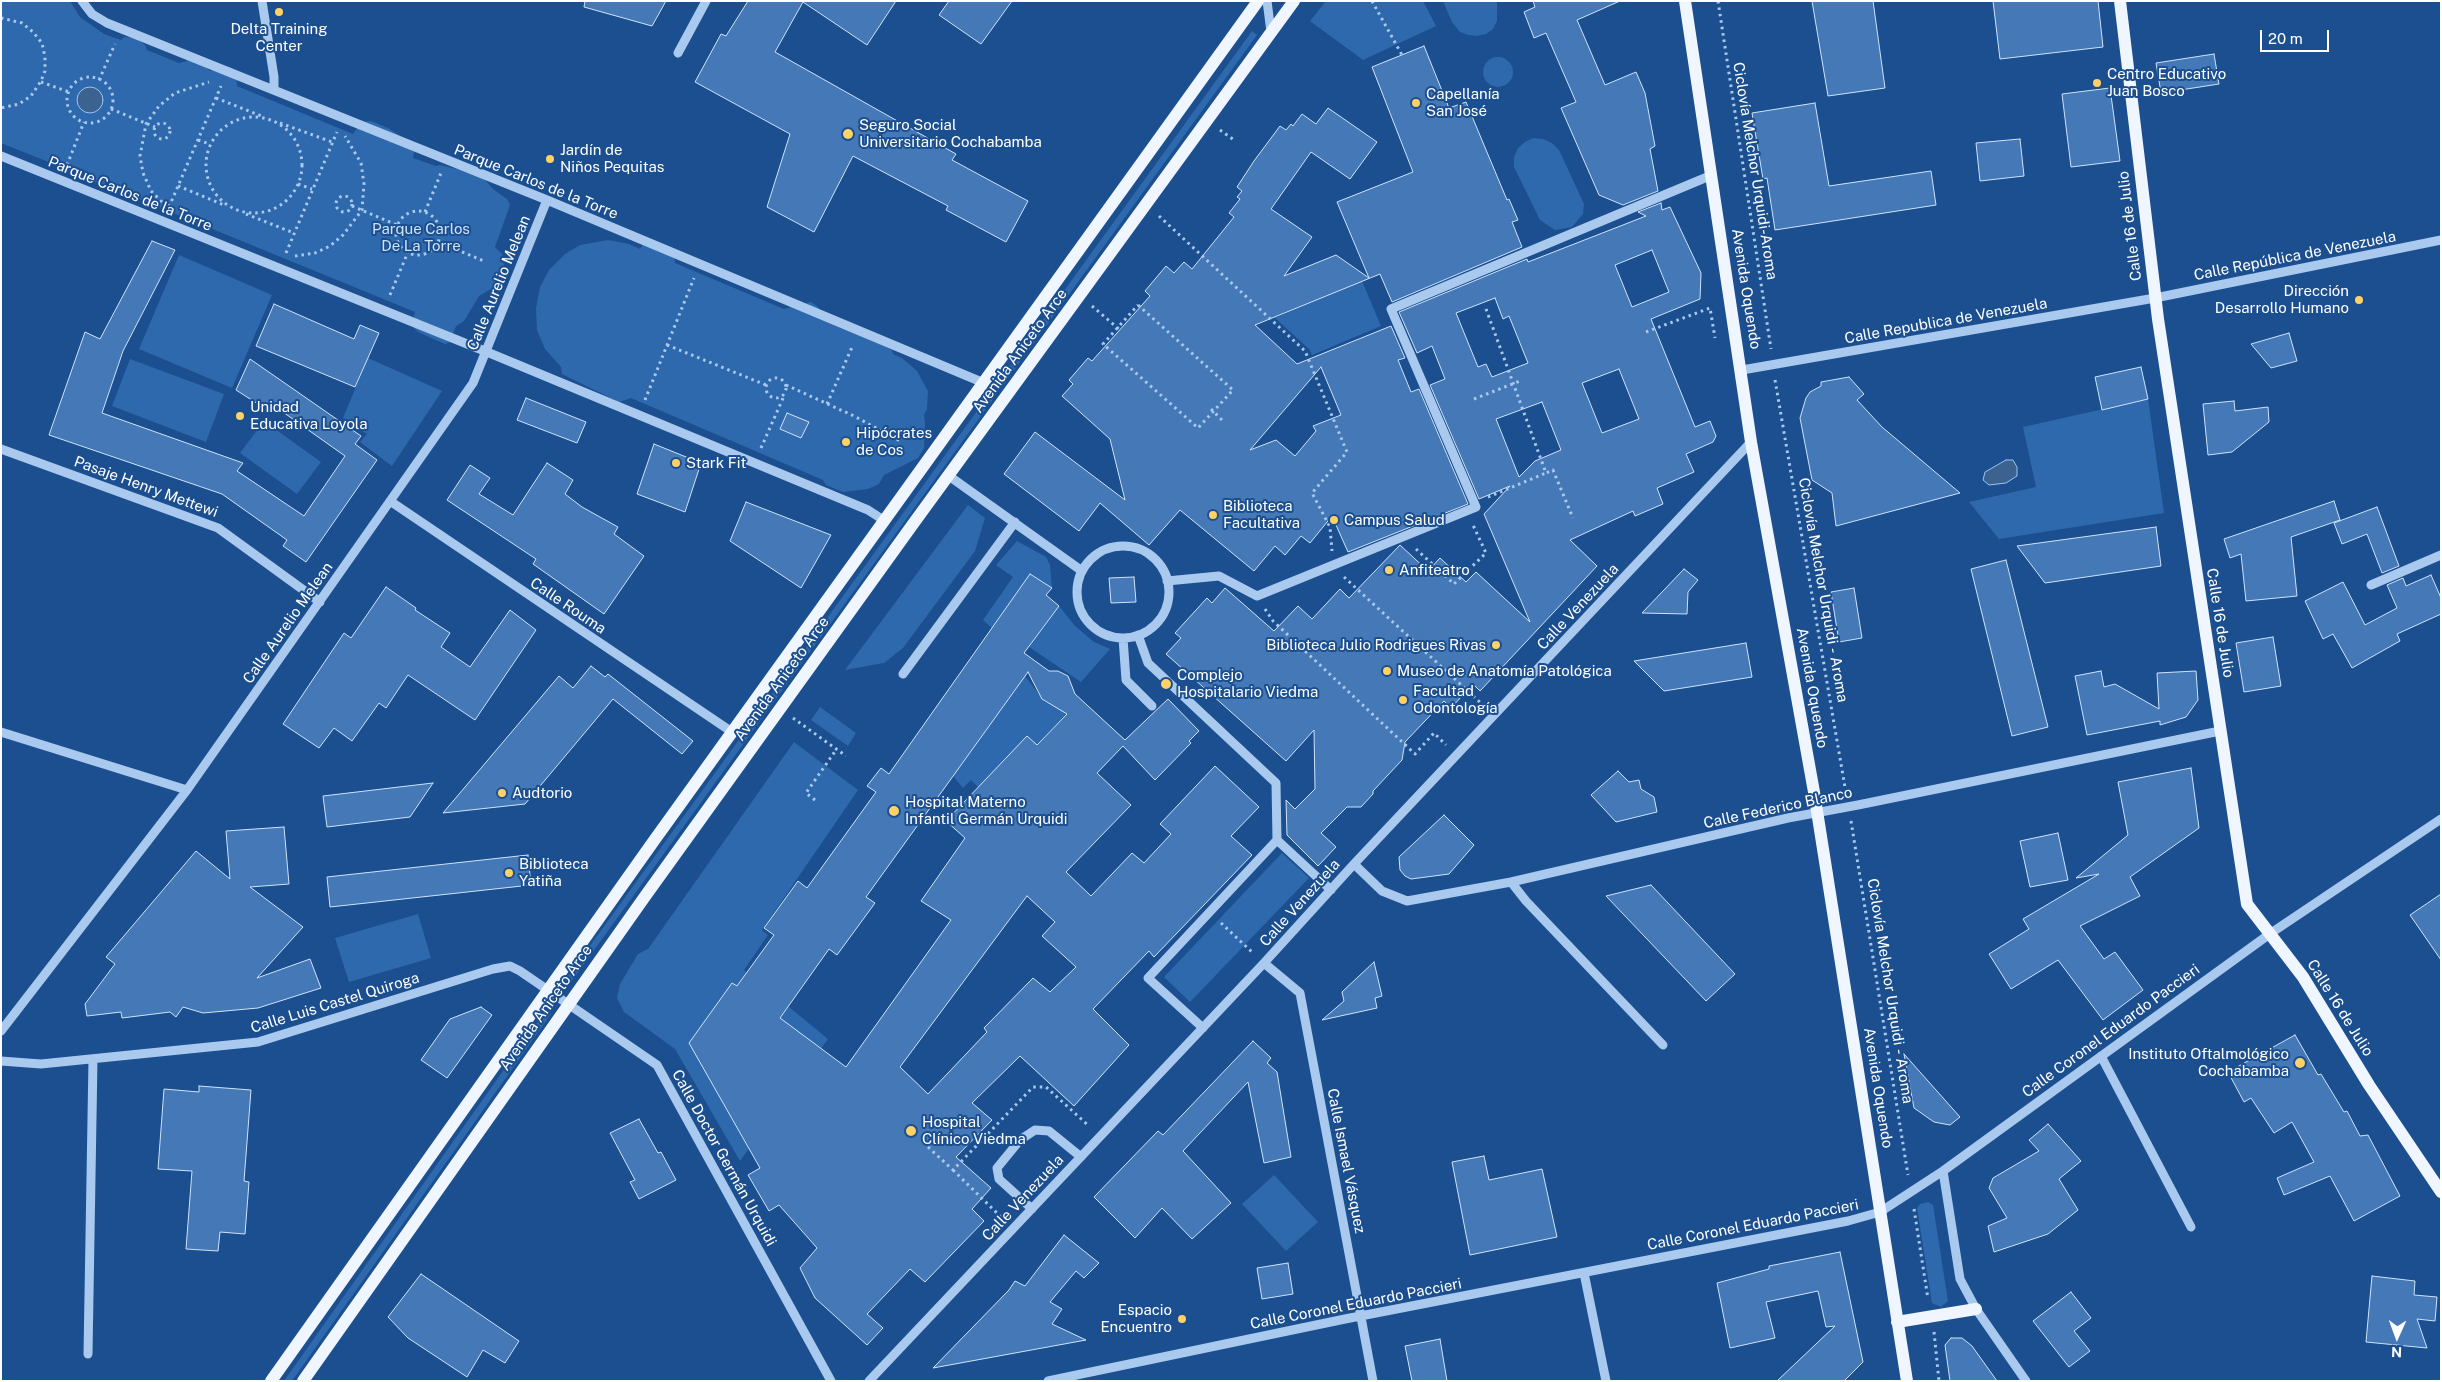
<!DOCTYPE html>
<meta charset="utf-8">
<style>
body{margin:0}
#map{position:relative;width:2442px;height:1382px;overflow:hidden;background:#1b4f8f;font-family:"Public Sans",sans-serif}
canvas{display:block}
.frame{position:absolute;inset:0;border:2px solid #fff;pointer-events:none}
.north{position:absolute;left:2372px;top:1312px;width:50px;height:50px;-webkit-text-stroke:4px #1b4f8f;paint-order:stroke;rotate:182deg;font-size:14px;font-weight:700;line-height:20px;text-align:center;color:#fff}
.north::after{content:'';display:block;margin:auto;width:18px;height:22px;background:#fff;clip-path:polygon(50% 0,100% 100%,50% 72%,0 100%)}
.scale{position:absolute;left:2260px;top:30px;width:69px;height:22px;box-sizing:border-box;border:2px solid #fff;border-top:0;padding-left:6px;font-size:15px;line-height:18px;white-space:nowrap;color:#fff;-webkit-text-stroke:4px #1b4f8f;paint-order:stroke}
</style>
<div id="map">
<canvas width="2442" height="1382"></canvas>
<div class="frame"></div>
<div class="north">N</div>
<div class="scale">20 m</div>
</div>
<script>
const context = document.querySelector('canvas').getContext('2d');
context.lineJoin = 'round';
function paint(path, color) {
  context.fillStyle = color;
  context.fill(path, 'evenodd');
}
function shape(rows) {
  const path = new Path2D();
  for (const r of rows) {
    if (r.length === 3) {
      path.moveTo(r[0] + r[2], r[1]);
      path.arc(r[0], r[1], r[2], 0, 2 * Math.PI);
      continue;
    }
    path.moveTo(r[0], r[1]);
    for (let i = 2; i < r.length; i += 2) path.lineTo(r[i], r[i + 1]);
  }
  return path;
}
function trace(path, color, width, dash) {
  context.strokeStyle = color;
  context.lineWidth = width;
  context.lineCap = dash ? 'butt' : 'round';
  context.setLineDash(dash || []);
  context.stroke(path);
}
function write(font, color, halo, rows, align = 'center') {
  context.font = font + ' "Public Sans",sans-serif';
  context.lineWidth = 4;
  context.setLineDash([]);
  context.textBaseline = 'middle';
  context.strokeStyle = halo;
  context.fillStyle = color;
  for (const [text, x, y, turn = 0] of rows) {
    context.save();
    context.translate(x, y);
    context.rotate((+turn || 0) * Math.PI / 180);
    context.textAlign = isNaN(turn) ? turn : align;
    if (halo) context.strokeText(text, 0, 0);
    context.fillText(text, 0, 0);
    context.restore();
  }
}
const green = shape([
 [1,1,70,1,80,17,104,34,121,40,124,37,136,38,145,45,147,50,179,63,191,60,204,65,210,71,221,66,230,67,236,71,237,86,353,134,361,122,371,121,388,128,405,139,414,152,413,158,436,166,440,165,469,172,485,180,493,189,507,199,510,205,495,247,502,254,504,266,500,279,491,289,479,296,464,321,456,326,450,342,445,344,418,332,411,325,415,312,105,185,75,177,61,167,1,143],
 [1326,1,1423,1,1436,26,1363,60,1310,21],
 [1443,1,1497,1,1497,21,1493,29,1486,34,1477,36,1468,35,1460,32,1452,22],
 [1252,31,1257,35,568,986,563,983],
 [1498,72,15],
 [1533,138,1543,139,1552,143,1559,150,1584,204,1583,214,1572,227,1555,230,1540,220,1514,167,1514,157,1518,148,1525,142],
 [608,240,629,244,640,249,643,245,674,257,675,263,784,309,811,302,818,307,821,318,882,344,892,350,893,354,902,358,917,371,928,391,927,409,924,415,925,422,924,448,918,458,884,475,879,484,868,489,843,492,826,485,823,480,631,398,619,402,562,374,561,367,545,349,537,330,536,308,540,287,549,270,565,254,580,245],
 [179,255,272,295,232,388,139,349],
 [1362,281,1381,326,1312,355,1309,349,1275,318],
 [368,358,442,391,392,466,360,442,367,434,343,418],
 [130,359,224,394,206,442,112,406],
 [2148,399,2164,513,1999,539,1969,502,2036,487,2023,427],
 [264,421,321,462,297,494,240,453],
 [968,505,985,518,975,551,903,648,884,663,845,670],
 [1017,541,1046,557,1050,565,1052,588,1030,575,993,629,983,620,1013,577,996,565],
 [1059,606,1075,626,1094,642,1110,649,1081,682,1029,647],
 [1025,676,1045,702,1060,705,1066,714,987,796,971,780,963,788,953,776],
 [820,707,856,733,848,746,811,720],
 [794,742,858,790,762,930,768,935,744,970,828,1039,740,1161,675,1049,624,1012,617,998,620,984,638,954,648,949],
 [1282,853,1309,878,1190,1002,1164,977],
 [418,914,431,958,349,982,335,938],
 [546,1010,551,1014,292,1381,284,1381],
 [1274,1175,1318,1222,1286,1251,1242,1204],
 [1928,1202,1933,1205,1948,1301,1941,1307,1932,1303,1917,1208,1920,1204]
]);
const water = shape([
 [90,100,13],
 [2006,460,2013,460,2017,467,2017,476,2006,483,1989,485,1983,480,1985,472,2006,460]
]);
const building = shape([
 [585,1,666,1,652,26,584,7,585,1],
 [748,1,896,1,867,45,803,2,775,52,956,154,952,160,1028,201,1006,242,946,210,948,206,853,156,814,232,767,207,790,134,695,82,721,34,726,36,748,1],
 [949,1,1012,1,981,44,939,15,949,1],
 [1533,1,1620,1,1577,20,1605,85,1636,72,1645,93,1655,146,1650,149,1658,191,1623,205,1599,195,1561,108,1576,102,1546,33,1534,38,1524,12,1535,7,1533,1],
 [1812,1,1873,1,1885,88,1828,96,1812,1],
 [1993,1,2098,1,2103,47,2000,59,1993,1],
 [1424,46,1449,108,1466,102,1507,200,1509,199,1518,220,1512,222,1522,247,1392,302,1380,274,1255,325,1297,364,1391,326,1405,358,1398,360,1411,392,1419,389,1468,504,1348,552,1332,516,1310,543,1301,536,1285,555,1275,546,1254,571,1180,510,1149,545,1100,503,1079,531,1004,474,1035,432,1125,500,1110,439,1062,396,1073,384,1069,380,1088,358,1092,361,1150,296,1145,291,1166,266,1174,273,1184,262,1192,269,1234,217,1229,213,1240,199,1237,197,1242,191,1237,187,1254,161,1280,126,1286,130,1291,124,1293,126,1302,114,1316,124,1328,108,1377,142,1350,179,1311,152,1271,209,1312,237,1284,276,1336,255,1369,278,1337,202,1413,172,1372,67,1424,46],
 [1321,367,1341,415,1313,426,1316,431,1295,456,1276,440,1250,450,1321,367],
 [2214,54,2219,84,2161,93,2156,63,2214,54],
 [2110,88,2120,161,2071,167,2062,94,2110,88],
 [1815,103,1829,186,1931,171,1936,205,1775,230,1767,178,1763,179,1752,113,1815,103],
 [2020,139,2024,176,1980,181,1976,143,2020,139],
 [1661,203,1662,210,1670,207,1701,273,1700,299,1651,319,1695,427,1710,421,1716,436,1713,442,1686,454,1694,472,1657,488,1663,504,1635,516,1633,511,1570,540,1597,566,1480,691,1473,684,1451,708,1444,701,1405,742,1402,760,1373,791,1373,794,1361,807,1347,807,1321,833,1336,847,1318,866,1287,835,1286,800,1295,809,1315,789,1314,730,1286,761,1166,654,1181,638,1175,633,1207,598,1212,603,1225,588,1274,631,1298,606,1312,619,1340,589,1349,598,1400,545,1428,571,1440,558,1466,582,1476,572,1530,622,1484,514,1510,486,1479,499,1430,385,1445,379,1432,346,1417,353,1399,312,1527,259,1528,262,1646,216,1638,212,1661,203],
 [1652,250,1669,292,1632,307,1615,265,1652,250],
 [1495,298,1503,319,1509,316,1528,363,1492,377,1486,364,1478,367,1456,313,1495,298],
 [1619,369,1639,419,1602,433,1582,383,1619,369],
 [1542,402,1561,450,1535,461,1519,477,1496,419,1542,402],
 [152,241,175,250,123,351,102,413,243,463,237,471,304,516,345,456,273,405,269,411,236,390,250,359,361,436,355,444,377,460,306,562,283,546,287,540,222,494,49,435,85,332,100,339,152,241],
 [274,304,354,339,360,325,379,333,355,387,256,346,274,304],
 [2289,333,2297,361,2271,368,2251,344,2289,333],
 [2141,367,2148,399,2102,410,2095,377,2141,367],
 [1849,377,1864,394,1857,400,1882,427,1960,493,1836,526,1832,493,1812,480,1800,418,1806,398,1810,392,1821,386,1821,382,1849,377],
 [526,398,586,422,577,443,517,420,526,398],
 [2234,401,2235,411,2268,407,2269,422,2232,452,2208,455,2203,404,2234,401],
 [787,413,809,422,801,438,780,429,787,413],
 [654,444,701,463,685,512,637,494,654,444],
 [547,463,573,480,565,494,582,507,618,527,614,534,644,556,604,614,533,564,536,559,447,500,470,465,490,478,479,494,513,515,547,463],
 [2334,501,2340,520,2291,537,2297,596,2246,601,2241,554,2230,558,2224,539,2334,501],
 [746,502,831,535,801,588,730,541,746,502],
 [2377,507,2399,566,2382,573,2367,534,2342,544,2334,523,2377,507],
 [2156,527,2161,566,2045,583,2017,546,2156,527],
 [2006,560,2048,727,2012,736,1971,569,2006,560],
 [1684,569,1698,580,1688,592,1687,614,1642,613,1684,569],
 [1030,574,1052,588,1046,595,1059,606,1024,653,1049,671,1058,671,1068,676,1075,694,1125,740,1168,699,1199,731,1189,741,1191,743,1155,780,1123,746,1097,773,1131,805,1066,872,1091,896,1132,853,1144,863,1171,834,1160,824,1215,766,1259,807,1231,836,1252,855,1154,957,1149,951,1093,1009,1129,1045,1074,1106,1020,1056,972,1103,992,1120,956,1157,991,1188,972,1209,984,1221,925,1282,910,1269,867,1314,883,1328,867,1345,815,1298,800,1268,817,1248,779,1205,769,1211,748,1175,760,1168,689,1043,732,983,737,986,774,935,764,928,798,881,807,888,876,792,867,786,881,768,889,774,1030,574],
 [1028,672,1042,699,1067,714,1037,745,1027,736,946,821,965,838,921,901,951,920,846,1067,780,1018,829,949,837,955,875,903,866,897,1028,672],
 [1027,896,1055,922,1042,936,1076,967,1050,992,1033,978,984,1028,987,1032,928,1094,900,1067,1027,896],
 [2431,575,2441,598,2441,614,2397,634,2400,641,2352,668,2333,634,2323,639,2305,601,2343,582,2365,625,2397,608,2387,585,2403,578,2406,586,2431,575],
 [1134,577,1136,602,1111,603,1109,578,1134,577],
 [386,587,416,608,415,610,450,633,441,647,470,667,510,610,536,630,475,720,408,675,386,708,379,703,352,741,334,728,319,748,283,724,344,633,351,638,386,587],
 [1854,588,1862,638,1839,642,1831,592,1854,588],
 [2273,637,2281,686,2244,692,2236,643,2273,637],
 [1746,643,1752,677,1664,691,1634,661,1746,643],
 [591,666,605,677,608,674,693,741,682,754,613,699,525,804,443,813,559,676,573,688,591,666],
 [2101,671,2104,687,2115,684,2159,709,2157,673,2196,671,2198,700,2186,717,2160,725,2160,721,2087,735,2075,676,2101,671],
 [2191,768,2199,828,2130,877,2140,896,2080,926,2104,959,2115,952,2143,990,2103,1020,2058,960,2011,989,1989,954,2029,929,2023,919,2099,874,2076,878,2128,835,2118,782,2191,768],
 [1618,771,1629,782,1639,780,1641,789,1654,797,1657,812,1616,822,1591,795,1618,771],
 [433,783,410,817,327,827,323,796,433,783],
 [1444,815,1474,845,1449,874,1411,879,1405,876,1400,870,1399,857,1444,815],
 [284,827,289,884,250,887,303,927,257,978,310,959,321,988,258,1008,203,1013,183,1007,176,1017,170,1012,122,1018,121,1012,87,1016,85,1004,115,964,106,957,196,851,230,879,226,831,284,827],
 [2058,833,2068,880,2030,887,2020,841,2058,833],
 [528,855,531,885,330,907,327,877,528,855],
 [1651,885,1735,974,1706,1001,1606,896,1651,885],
 [2441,894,2441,960,2410,915,2441,894],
 [1374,962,1382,996,1375,998,1377,1008,1322,1020,1344,1001,1342,992,1374,962],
 [481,1007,492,1015,447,1078,421,1060,450,1019,481,1007],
 [2295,1035,2318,1075,2321,1074,2344,1112,2347,1111,2360,1136,2368,1135,2400,1196,2354,1221,2330,1176,2284,1195,2277,1178,2314,1162,2292,1122,2274,1133,2251,1098,2244,1102,2228,1072,2295,1035],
 [1253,1041,1271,1058,1267,1063,1277,1072,1291,1157,1264,1163,1248,1082,1183,1151,1231,1203,1192,1239,1162,1208,1135,1238,1094,1197,1158,1131,1163,1135,1253,1041],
 [1904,1054,1960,1117,1950,1125,1934,1122,1914,1108,1904,1054],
 [199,1086,251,1090,244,1181,249,1182,245,1234,220,1232,218,1251,186,1249,192,1171,158,1169,164,1089,199,1092,199,1086],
 [639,1119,658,1153,661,1152,676,1180,639,1199,630,1182,635,1180,610,1133,639,1119],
 [2048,1124,2081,1161,2059,1179,2078,1210,2048,1234,1994,1252,1988,1226,2007,1218,1989,1188,1993,1178,2039,1151,2029,1140,2048,1124],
 [1484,1156,1489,1180,1542,1169,1557,1237,1470,1255,1452,1162,1484,1156],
 [1064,1235,1099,1263,1084,1278,1076,1271,1050,1302,1062,1309,1052,1324,1086,1340,933,1368,1009,1290,1015,1281,1025,1286,1064,1235],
 [1840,1252,1863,1362,1844,1381,1777,1381,1835,1326,1826,1327,1818,1291,1766,1302,1775,1338,1730,1348,1717,1283,1769,1269,1769,1266,1840,1252],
 [1288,1263,1293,1294,1262,1299,1257,1268,1288,1263],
 [421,1274,519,1341,505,1363,483,1350,467,1377,408,1338,388,1317,421,1274],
 [2372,1276,2415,1281,2414,1295,2437,1297,2435,1321,2417,1319,2427,1348,2366,1342,2372,1276],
 [2071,1292,2091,1318,2074,1331,2090,1351,2069,1367,2033,1321,2071,1292],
 [1951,1338,1962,1338,1972,1346,1997,1381,1950,1381,1945,1345,1951,1338],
 [1440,1339,1447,1381,1412,1381,1405,1346,1440,1339]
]);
const path = shape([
 [1372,1,1402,55],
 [1718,1,1771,349],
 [1,18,22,23,33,32,42,43,45,57,45,71,41,81,31,96,19,104,1,108],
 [90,100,23],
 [99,80,115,44],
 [41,82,69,92],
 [216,98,264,117],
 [111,109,155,127],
 [254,165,48],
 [162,131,8],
 [280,123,332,142],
 [1220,130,1234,140],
 [198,140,210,144],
 [67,165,84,122],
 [298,184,312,189],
 [178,186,224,205],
 [344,204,8],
 [162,202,151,191,143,173,140,156,146,124,159,106,175,93,209,82],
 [352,206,397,225],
 [169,207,221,86],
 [418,233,22],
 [425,212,441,173],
 [246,214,294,233],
 [1159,216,1305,351,1347,452,1312,493,1330,527,1332,551],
 [438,242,484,261],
 [286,253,337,132],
 [295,256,315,253,330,246,343,235,362,210,364,184,361,163,345,136],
 [390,295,408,252],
 [1138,305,1233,390,1198,428,1103,344,1138,305],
 [1092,306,1120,330],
 [1486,309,1546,473,1553,470,1573,518],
 [1646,332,1710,308,1715,338],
 [667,345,766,385],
 [776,388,10],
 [1775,380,1846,793],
 [786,385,854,416,900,441],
 [1474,399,1520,381],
 [645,400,694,278],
 [827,404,853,345],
 [1211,409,1223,421],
 [761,448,784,396],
 [1488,497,1546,473],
 [1416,549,1454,584,1486,553,1473,525],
 [1344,577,1483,705],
 [1265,609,1273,621,1415,754,1434,733,1446,745],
 [793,718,846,756],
 [815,800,806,793,836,750],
 [1851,821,1908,1175],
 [1221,923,1253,953],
 [928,1147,953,1170,1033,1087,1046,1087,1089,1126],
 [953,1170,1002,1218],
 [1914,1209,1928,1299],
 [1934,1332,1939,1381]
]);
const minor = shape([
 [82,1,92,14,107,23,547,200,984,383],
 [262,1,274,77,274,90],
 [1267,1,1271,32],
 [678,53,706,1],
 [1,156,487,352,868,510,885,521],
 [1742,370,2155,298,2441,240],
 [1,449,218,528,320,602],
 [949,476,1082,571],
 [390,501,732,732],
 [1123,592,46],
 [1167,581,1219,576,1257,596,1476,507,1391,309,1712,175],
 [2371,585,2441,555],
 [1138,635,1148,663,1276,783,1277,840],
 [1123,638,1126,680,1152,706],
 [903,674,1015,522],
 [1,732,187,790],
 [1354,864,1382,891,1407,901,1511,882,1788,818,1858,805,2220,731],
 [1511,882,1526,901,1663,1045],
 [1264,963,1300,993,1373,1381],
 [1203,1028,1148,978,1277,840,1331,890],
 [1,1031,187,790,473,383,547,200],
 [2101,1056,2191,1227],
 [1,1061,41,1064,258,1042,493,969,510,966,520,971,657,1065,831,1381],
 [1943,1171,1960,1279,1976,1309,2026,1381],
 [1032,1209,999,1179,997,1168,1020,1140,1035,1130,1049,1131,1081,1157],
 [1584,1273,1606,1381],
 [88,1354,93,1059],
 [869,1381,1264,963,1354,864,1751,442],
 [1048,1381,1345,1319,1848,1221,1880,1212,1943,1171,2271,933,2441,819]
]);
const major = shape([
 [1685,1,1751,442,1814,792,1907,1381],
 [2120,1,2158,319,2247,904,2303,977,2369,1085,2441,1192],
 [1897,1322,1976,1309],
 [271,1381,653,842,1258,1],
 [303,1381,646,895,913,524,1294,1]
]);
const markers = [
 [279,12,5,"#ffd166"],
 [2097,83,5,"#ffd166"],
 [1416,103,5,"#ffd166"],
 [848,134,6,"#ffd166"],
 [550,159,5,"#ffd166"],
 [2359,300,5,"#ffd166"],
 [240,416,5,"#ffd166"],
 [846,442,5,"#ffd166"],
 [676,463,5,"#ffd166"],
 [1213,515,5,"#ffd166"],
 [1334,520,5,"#ffd166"],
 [1389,570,5,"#ffd166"],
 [1496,645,5,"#ffd166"],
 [1387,671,5,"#ffd166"],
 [1166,684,6,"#ffd166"],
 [1403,700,5,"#ffd166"],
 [502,793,5,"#ffd166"],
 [894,811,6,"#ffd166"],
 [509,873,5,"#ffd166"],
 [2300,1063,6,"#ffd166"],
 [911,1131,6,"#ffd166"],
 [1182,1319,5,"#ffd166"]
];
const poiNames = [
 ["Delta Training",279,29,"center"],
 ["Center",279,46,"center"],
 ["Centro Educativo",2107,74],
 ["Juan Bosco",2107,91],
 ["Capellanía",1426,94],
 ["San José",1426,111],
 ["Seguro Social",859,125],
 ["Universitario Cochabamba",859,142],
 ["Jardín de",560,150],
 ["Niños Pequitas",560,167],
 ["Dirección",2349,291,"right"],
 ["Desarrollo Humano",2349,308,"right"],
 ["Unidad",250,407],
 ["Educativa Loyola",250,424],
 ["Hipócrates",856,433],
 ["de Cos",856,450],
 ["Stark Fit",686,463],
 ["Biblioteca",1223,506],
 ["Facultativa",1223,523],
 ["Campus Salud",1344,520],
 ["Anfiteatro",1399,570],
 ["Biblioteca Julio Rodrigues Rivas",1486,645,"right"],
 ["Museo de Anatomía Patológica",1397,671],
 ["Complejo",1177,675],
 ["Hospitalario Viedma",1177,692],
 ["Facultad",1413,691],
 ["Odontología",1413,708],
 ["Audtorio",512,793],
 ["Hospital Materno",905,802],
 ["Infantil Germán Urquidi",905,819],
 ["Biblioteca",519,864],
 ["Yatiña",519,881],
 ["Instituto Oftalmológico",2289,1054,"right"],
 ["Cochabamba",2289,1071,"right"],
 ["Hospital",922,1122],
 ["Clínico Viedma",922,1139],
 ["Espacio",1172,1310,"right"],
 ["Encuentro",1172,1327,"right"]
];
const streetNames = [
 ["Ciclovía Melchor Urquidi-Aroma",1755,171,81],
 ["Parque Carlos de la Torre",536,182,22],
 ["Parque Carlos de la Torre",130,194,22],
 ["Calle 16 de Julio",2130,226,-97],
 ["Calle República de Venezuela",2295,256,-11],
 ["Calle Aurelio Melean",499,283,-68],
 ["Avenida Oquendo",1746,289,81],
 ["Calle Republica de Venezuela",1946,321,-10],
 ["Avenida Aniceto Arce",1020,351,-54],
 ["Pasaje Henry Mettewi",146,487,20],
 ["Ciclovía Melchor Urquidi - Aroma",1823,590,80],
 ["Calle Rouma",568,606,34],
 ["Calle Venezuela",1578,607,-47],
 ["Calle Aurelio Melean",288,623,-55],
 ["Calle 16 de Julio",2220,623,81],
 ["Avenida Aniceto Arce",782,679,-54],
 ["Avenida Oquendo",1812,688,80],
 ["Calle Federico Blanco",1778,808,-12],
 ["Calle Venezuela",1300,903,-48],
 ["Ciclovía Melchor Urquidi - Aroma",1890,991,81],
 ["Calle Luis Castel Quiroga",335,1003,-17],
 ["Avenida Aniceto Arce",546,1008,-55],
 ["Calle 16 de Julio",2340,1008,58],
 ["Calle Coronel Eduardo Paccieri",2111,1031,-36],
 ["Avenida Oquendo",1878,1088,81],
 ["Calle Doctor Germán Urquidi",724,1158,61],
 ["Calle Ismael Vásquez",1346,1161,79],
 ["Calle Venezuela",1023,1198,-47],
 ["Calle Coronel Eduardo Paccieri",1753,1225,-11],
 ["Calle Coronel Eduardo Paccieri",1356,1304,-11]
];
const parkNames = [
 ["Parque Carlos",421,229],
 ["De La Torre",421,246]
];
paint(green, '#2e69ad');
paint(water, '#3c6290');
trace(water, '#9cc4f0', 1);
paint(building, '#4478b7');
trace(building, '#cfe3fa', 1);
trace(path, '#a9c9ee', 3, [2.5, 4]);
trace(minor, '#a9c9ee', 9);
trace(major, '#f0f6ff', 12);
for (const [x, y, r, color] of markers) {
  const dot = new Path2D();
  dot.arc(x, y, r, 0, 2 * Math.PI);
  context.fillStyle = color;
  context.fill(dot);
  trace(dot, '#1b4f8f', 2);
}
write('15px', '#fff', '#1b4f8f', poiNames, 'left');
write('15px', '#fff', '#1b4f8f', streetNames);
write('15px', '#cfe3fa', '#1b4f8f', parkNames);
</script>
